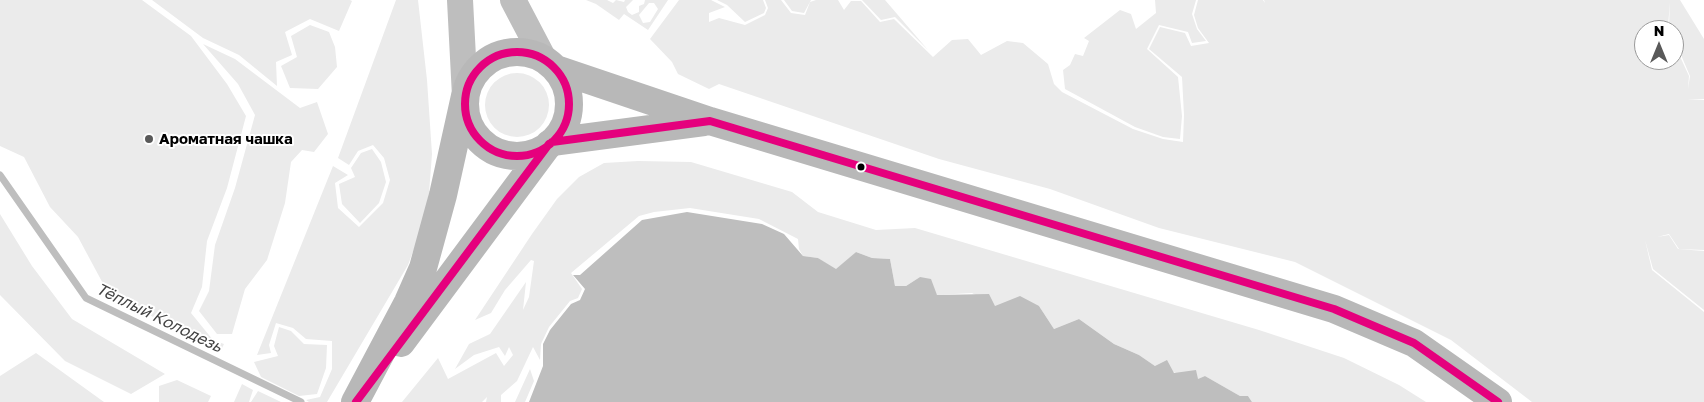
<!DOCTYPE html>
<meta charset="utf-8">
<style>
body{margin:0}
#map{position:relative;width:1704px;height:402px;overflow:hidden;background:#fff;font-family:"Golos Text",sans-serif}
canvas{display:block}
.north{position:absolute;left:1634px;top:20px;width:50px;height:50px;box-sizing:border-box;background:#fff;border:1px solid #999;border-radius:50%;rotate:0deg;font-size:14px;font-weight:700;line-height:20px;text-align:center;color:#000}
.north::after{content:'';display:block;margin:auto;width:18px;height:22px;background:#595959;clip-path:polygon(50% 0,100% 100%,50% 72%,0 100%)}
</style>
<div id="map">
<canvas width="1704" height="402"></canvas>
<div class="north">N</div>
</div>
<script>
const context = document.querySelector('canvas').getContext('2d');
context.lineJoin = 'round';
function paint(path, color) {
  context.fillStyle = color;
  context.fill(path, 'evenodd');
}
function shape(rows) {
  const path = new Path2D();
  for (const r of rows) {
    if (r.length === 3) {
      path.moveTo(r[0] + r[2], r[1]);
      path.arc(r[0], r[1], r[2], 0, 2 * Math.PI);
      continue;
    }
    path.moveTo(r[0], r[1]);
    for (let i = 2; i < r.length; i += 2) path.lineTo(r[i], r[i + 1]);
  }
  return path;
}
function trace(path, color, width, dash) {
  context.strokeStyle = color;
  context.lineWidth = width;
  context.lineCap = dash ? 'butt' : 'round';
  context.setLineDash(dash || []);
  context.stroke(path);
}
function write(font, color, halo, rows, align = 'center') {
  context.font = font + ' "Golos Text",sans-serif';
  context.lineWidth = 4;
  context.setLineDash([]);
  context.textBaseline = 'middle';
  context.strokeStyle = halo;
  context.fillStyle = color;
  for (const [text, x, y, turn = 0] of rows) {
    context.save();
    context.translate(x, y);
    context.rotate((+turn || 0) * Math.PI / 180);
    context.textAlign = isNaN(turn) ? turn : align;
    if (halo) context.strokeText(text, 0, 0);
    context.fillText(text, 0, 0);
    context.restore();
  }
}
const green = shape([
 [0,0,142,0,191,36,227,84,246,116,227,188,207,241,202,287,191,313,213,340,224,344,220,352,185,335,107,291,78,237,50,207,24,157,0,146],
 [152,0,350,0,352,1,339,31,310,19,285,32,292,55,276,62,277,86,239,55,203,38],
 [396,0,418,0,427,80,432,154,429,193,421,230,408,265,327,402,309,402,306,400,320,397,332,369,332,341,306,339,293,328,276,323,269,345,271,353,257,355,333,166,348,175,335,183,338,208,359,227,383,203,390,180,384,158,373,145,358,151,349,165,338,158],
 [586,0,607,0,613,3,616,0,624,2,625,0,633,0,626,7,628,12,632,15,639,12,639,6,644,4,645,0,668,0,648,30,624,14,619,20,596,4],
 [649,3,654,3,658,9,650,22,643,23,639,15],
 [679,0,711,0,725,7,709,13,709,22,719,18,745,25,765,15,768,8,765,0,781,0,791,13,805,15,810,2,816,0,838,0,844,10,851,1,861,1,880,22,894,19,933,57,952,40,968,39,981,55,1007,41,1023,43,1048,64,1054,84,1062,92,1133,129,1163,139,1183,142,1184,115,1182,77,1149,49,1160,27,1185,33,1191,46,1209,43,1198,28,1194,15,1198,0,1263,0,1265,3,1264,0,1680,0,1704,39,1704,99,1687,100,1704,100,1704,250,1679,249,1669,234,1657,237,1669,235,1678,249,1704,251,1704,310,1653,269,1645,240,1652,270,1704,312,1704,402,1532,402,1451,340,1295,262,1159,228,1050,189,939,159,719,84,709,89,678,74,672,62,650,39],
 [1670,2,1669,27,1667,30,1674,30,1674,46,1678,48,1690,76,1688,89,1689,76,1677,50,1674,48,1674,60,1644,60,1644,30,1666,30,1668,26],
 [717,0,763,0,766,8,764,13,745,22,727,5],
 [784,0,811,0,804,13,792,11],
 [858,0,885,0,928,50,895,17,881,20,862,0],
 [1155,0,1196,0,1192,14,1197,29,1206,41,1192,43,1188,32,1159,25,1147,49,1178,77,1182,116,1180,139,1163,137,1135,127,1065,89,1063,70,1070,65,1075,54,1083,56,1089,41,1084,38,1120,10,1131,14,1136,29,1156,13],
 [310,25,329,32,335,47,337,67,318,89,290,88,281,66,297,57,291,36],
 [203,44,235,59,300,108,317,102,328,134,314,152,302,150,291,162,285,203,267,260,245,289,232,334,217,334,199,311,209,291,215,245,235,188,255,115,238,84],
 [517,105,32],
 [372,149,381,162,386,182,379,203,360,223,342,204,339,184,355,177,351,168,361,153],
 [638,161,691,162,792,192,818,212,876,230,915,228,1259,330,1344,358,1399,385,1426,402,1252,402,1248,396,1240,396,1205,376,1197,380,1155,366,1139,355,1114,344,1079,319,1054,329,1039,306,995,306,972,293,937,295,920,277,906,286,895,286,890,259,872,258,856,252,836,270,818,258,803,256,799,249,798,239,759,219,690,208,654,212,639,216,571,273,582,289,578,298,570,301,549,327,541,344,540,360,533,347,517,381,501,395,501,402,486,402,487,397,482,402,402,402,438,358,448,379,496,353,504,366,513,355,509,347,505,356,499,347,474,355,455,369,469,344,490,334,526,282,523,310,529,297,534,261,531,260,505,290,491,313,475,320,532,234,557,199,579,177,604,163],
 [0,214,32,266,72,319,165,374,131,394,65,361,0,295],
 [279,327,291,331,304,344,327,345,326,368,317,394,299,396,261,377,254,362,278,356,274,346],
 [36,353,104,402,0,402,0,376],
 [530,369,534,381,525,402,515,402],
 [177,380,211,396,208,402,159,402,159,386],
 [242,384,253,390,249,402,234,402],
 [258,391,281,402,251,402]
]);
const water = shape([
 [687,212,762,224,784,234,803,256,818,258,836,269,856,252,872,258,890,259,895,286,906,286,920,277,931,279,937,295,989,294,995,306,1020,296,1039,306,1054,329,1079,319,1114,344,1139,355,1155,366,1167,360,1174,373,1196,370,1198,379,1205,376,1240,396,1248,396,1252,402,529,402,543,366,543,344,550,330,571,304,580,300,585,289,573,275,580,275,642,220]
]);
const stream = shape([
 [0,175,86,298,301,402]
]);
const tertiary = shape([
 [460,0,465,96],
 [513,0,544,59]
]);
const secondary = shape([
 [517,104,52],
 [556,69,710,121,1334,309,1414,343,1498,402],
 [552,142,704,122],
 [401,343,549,144],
 [355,402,408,302,423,268,443,195,465,96]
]);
const bus1 = shape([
 [517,104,52],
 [552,142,710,121,1334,309,1414,343,1498,402],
 [356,402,549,144]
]);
const markers = [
 [149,139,5,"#595959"],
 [861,167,4.5,"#000"]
];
const poiNames = [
 ["Ароматная чашка",159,139]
];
const waterNames = [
 ["Тёплый Колодезь",159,318,26]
];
paint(green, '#ebebeb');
paint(water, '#bebebe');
trace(stream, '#bebebe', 7);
trace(tertiary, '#bebebe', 26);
trace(secondary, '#b8b8b8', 28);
trace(bus1, '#e5007d', 8);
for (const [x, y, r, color] of markers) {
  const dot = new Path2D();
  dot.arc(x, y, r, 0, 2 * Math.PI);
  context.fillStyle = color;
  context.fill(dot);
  trace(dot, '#fff', 2);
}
write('bold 15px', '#000', '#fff', poiNames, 'left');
write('italic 16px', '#434343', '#fff', waterNames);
</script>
